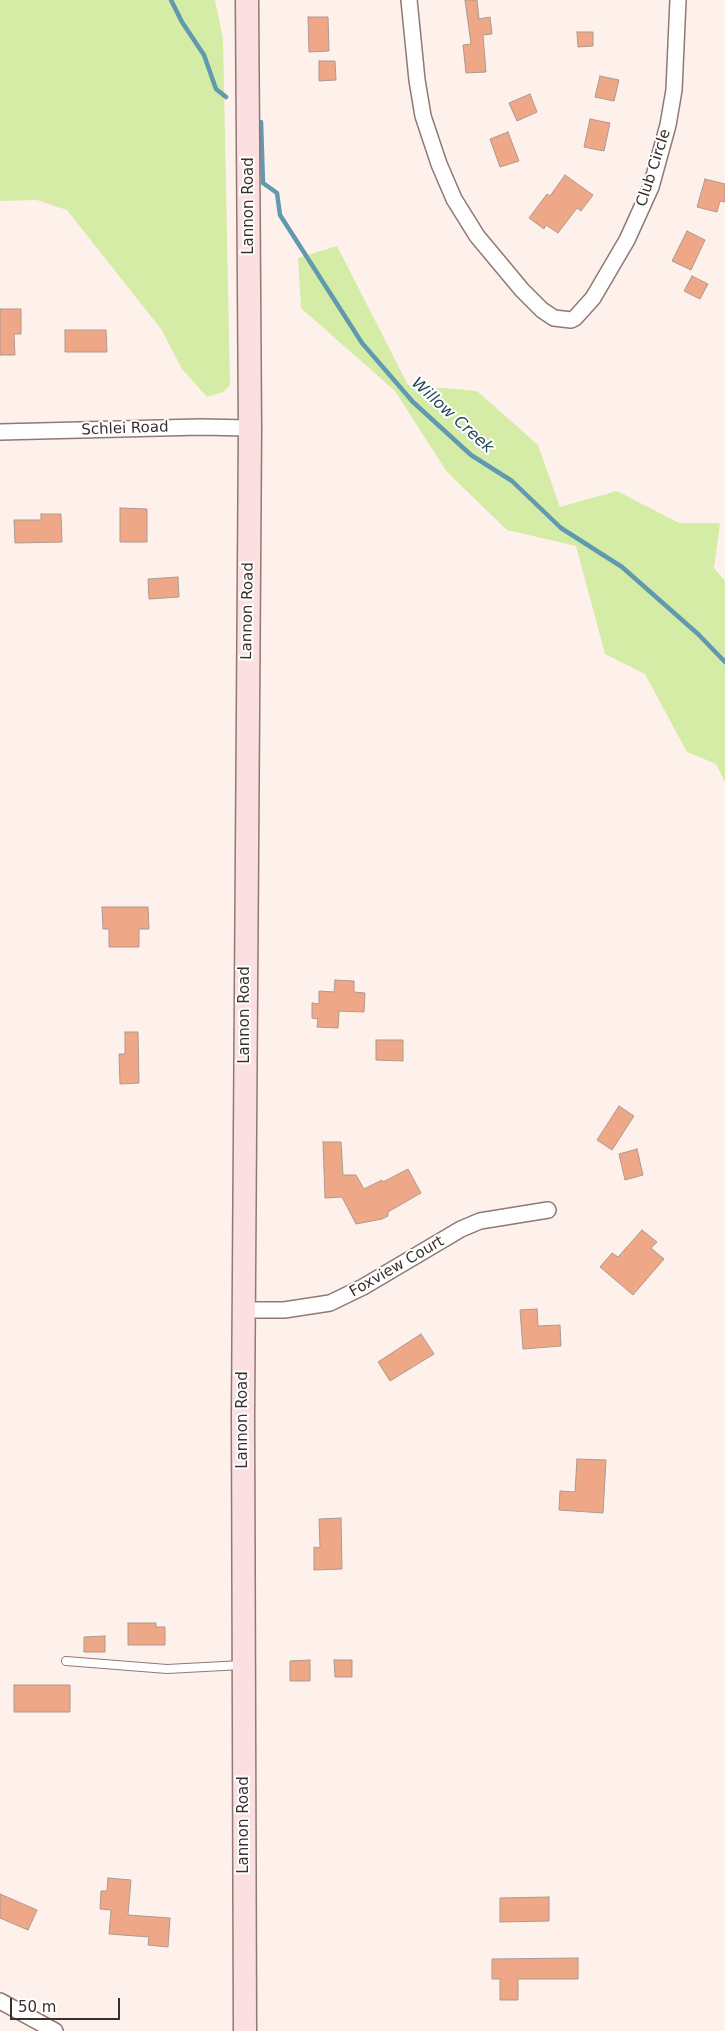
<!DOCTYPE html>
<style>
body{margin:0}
#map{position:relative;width:725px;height:2031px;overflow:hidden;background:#fef1ec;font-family:"DejaVu Sans",sans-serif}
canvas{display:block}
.scale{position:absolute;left:10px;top:1998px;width:110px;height:22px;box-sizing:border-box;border:2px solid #39302d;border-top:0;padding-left:6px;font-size:15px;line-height:18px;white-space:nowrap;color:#39302d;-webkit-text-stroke:4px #fff;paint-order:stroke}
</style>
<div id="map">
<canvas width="725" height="2031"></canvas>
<div class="scale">50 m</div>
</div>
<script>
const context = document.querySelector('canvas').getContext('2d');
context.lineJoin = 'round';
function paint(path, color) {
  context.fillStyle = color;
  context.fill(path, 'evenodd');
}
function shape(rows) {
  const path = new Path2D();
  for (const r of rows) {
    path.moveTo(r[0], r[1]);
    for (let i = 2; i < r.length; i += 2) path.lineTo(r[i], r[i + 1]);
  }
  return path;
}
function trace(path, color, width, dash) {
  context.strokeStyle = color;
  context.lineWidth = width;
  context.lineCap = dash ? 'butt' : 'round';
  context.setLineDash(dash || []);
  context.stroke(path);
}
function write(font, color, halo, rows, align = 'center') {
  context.font = font + ' "DejaVu Sans",sans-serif';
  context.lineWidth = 4;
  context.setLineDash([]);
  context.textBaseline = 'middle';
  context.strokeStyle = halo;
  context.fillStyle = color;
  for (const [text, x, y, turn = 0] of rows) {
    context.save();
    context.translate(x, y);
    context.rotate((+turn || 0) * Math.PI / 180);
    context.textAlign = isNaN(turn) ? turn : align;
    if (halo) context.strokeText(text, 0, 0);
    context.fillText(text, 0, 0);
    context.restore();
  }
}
const green = shape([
 [0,0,215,0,223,39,230,385,223,392,207,397,182,369,161,329,67,210,37,200,0,201],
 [337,246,408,385,477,391,538,445,560,507,617,491,679,523,720,523,714,568,725,581,725,782,716,764,687,752,645,674,605,654,576,546,507,530,447,472,395,391,301,308,298,258]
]);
const stream = shape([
 [171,0,182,22,204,55,216,89,226,97],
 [261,122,263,183,277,193,280,215,362,343,413,402,471,455,512,481,561,528,622,567,698,634,725,662]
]);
const building = shape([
 [465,0,477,0,479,19,490,17,492,34,483,35,486,72,466,73,463,45,471,44,465,0],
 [308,17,328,17,329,51,309,52,308,17],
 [577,32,593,32,593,46,578,47,577,32],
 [319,61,335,61,336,80,319,81,319,61],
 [600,76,619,80,614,101,595,97,600,76],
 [530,94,537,112,517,121,509,103,530,94],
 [590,119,610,123,604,151,584,147,590,119],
 [508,132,519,161,500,167,490,139,508,132],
 [565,175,593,195,581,211,577,208,558,233,546,225,544,229,529,218,547,194,550,196,565,175],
 [705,179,725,184,725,202,720,201,717,212,697,207,705,179],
 [687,231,705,240,691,270,672,261,687,231],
 [692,276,708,284,700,299,684,291,692,276],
 [0,309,21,309,21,334,14,334,15,355,0,355,0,309],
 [65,330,106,330,107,352,65,352,65,330],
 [120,508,147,509,147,542,120,542,120,508],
 [41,514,61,514,62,542,15,543,14,520,41,520,41,514],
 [178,577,179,597,149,599,148,579,178,577],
 [102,907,148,907,149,929,139,929,139,947,109,947,109,929,103,929,102,907],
 [335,980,354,981,354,992,365,993,364,1012,339,1011,338,1028,317,1027,318,1019,312,1018,312,1003,319,1004,319,991,334,992,335,980],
 [125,1032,138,1032,139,1083,120,1084,119,1054,125,1054,125,1032],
 [376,1040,403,1040,403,1061,376,1060,376,1040],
 [619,1106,634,1116,612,1150,597,1140,619,1106],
 [323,1142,341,1142,343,1175,356,1175,364,1189,382,1180,383,1182,408,1169,421,1193,388,1212,388,1216,382,1219,356,1224,342,1197,325,1198,323,1142],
 [637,1149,643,1175,625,1180,619,1154,637,1149],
 [642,1230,657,1242,651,1248,664,1259,633,1295,600,1267,612,1253,618,1257,642,1230],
 [537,1309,538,1326,560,1325,561,1346,523,1349,520,1310,537,1309],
 [421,1334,434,1354,390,1381,378,1362,421,1334],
 [577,1459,606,1460,603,1513,559,1510,560,1491,575,1492,577,1459],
 [341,1518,342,1569,314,1570,314,1547,320,1548,319,1519,341,1518],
 [128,1623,156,1623,156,1627,165,1627,165,1645,128,1645,128,1623],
 [105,1636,105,1652,84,1652,84,1637,105,1636],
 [310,1660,310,1681,290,1681,290,1661,310,1660],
 [334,1660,352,1660,352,1677,335,1677,334,1660],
 [14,1685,70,1685,70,1712,14,1712,14,1685],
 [108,1878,131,1880,128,1915,170,1918,168,1947,148,1945,149,1937,109,1934,111,1910,100,1909,101,1891,107,1891,108,1878],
 [0,1894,37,1910,28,1930,0,1918,0,1894],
 [549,1897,549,1921,500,1922,500,1898,549,1897],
 [578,1958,578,1979,518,1979,518,2000,500,2000,500,1979,492,1979,492,1959,578,1958]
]);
const service = shape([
 [66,1661,167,1669,242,1665]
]);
const minor = shape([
 [409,0,417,80,423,116,439,164,454,199,477,236,522,290,542,310,554,318,571,320,575,318,593,298,627,240,651,187,668,125,674,90,678,0],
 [0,432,200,427,250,428],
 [243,1310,284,1310,330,1303,363,1287,461,1229,480,1221,548,1210],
 [0,2001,55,2031]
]);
const secondary = shape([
 [245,2031,243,1413,250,428,247,0]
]);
const streetNames = [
 ["Club Circle",654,168,-72],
 ["Lannon Road",249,206,-90],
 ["Schlei Road",125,429,-2],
 ["Lannon Road",248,611,-89],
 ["Lannon Road",245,1015,-90],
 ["Foxview Court",397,1267,-30],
 ["Lannon Road",243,1420,-90],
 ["Lannon Road",244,1825,-90]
];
const waterNames = [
 ["Willow Creek",452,416,42]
];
paint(green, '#d4eca6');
trace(stream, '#619ab0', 4.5);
paint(building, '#eea887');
trace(building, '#ad9990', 1);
trace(service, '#8e7a73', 10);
trace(minor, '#8e7a73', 18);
trace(secondary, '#8e7a73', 25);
trace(service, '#fff', 8);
trace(minor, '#fff', 15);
trace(secondary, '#fcdfe0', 22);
write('15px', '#39302d', '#fff', streetNames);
write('italic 16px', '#224957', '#fff', waterNames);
</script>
